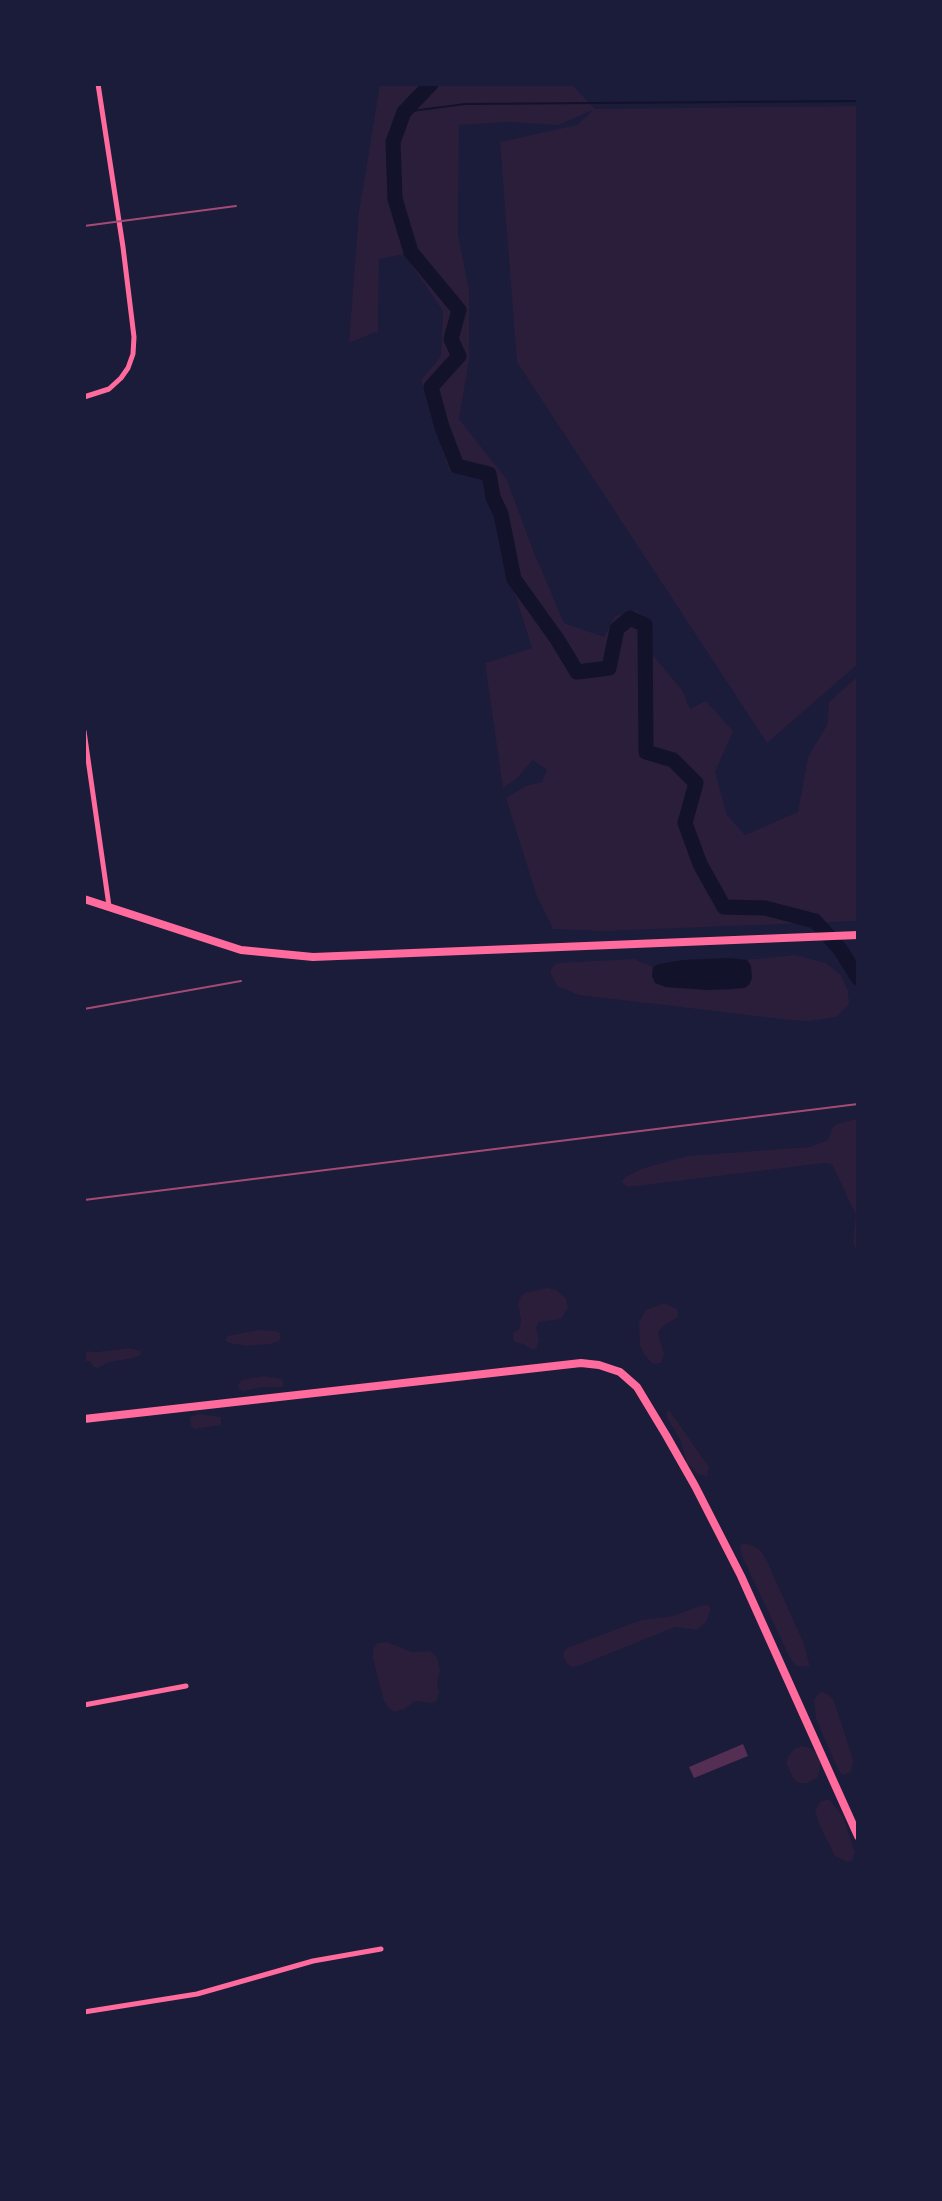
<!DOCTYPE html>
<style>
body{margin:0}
#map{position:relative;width:942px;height:2201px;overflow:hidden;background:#1b1b3a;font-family:"Source Sans 3",sans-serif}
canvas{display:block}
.frame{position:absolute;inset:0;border:86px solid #1b1b3a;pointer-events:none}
</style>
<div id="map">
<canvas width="942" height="2201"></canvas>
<div class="frame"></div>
</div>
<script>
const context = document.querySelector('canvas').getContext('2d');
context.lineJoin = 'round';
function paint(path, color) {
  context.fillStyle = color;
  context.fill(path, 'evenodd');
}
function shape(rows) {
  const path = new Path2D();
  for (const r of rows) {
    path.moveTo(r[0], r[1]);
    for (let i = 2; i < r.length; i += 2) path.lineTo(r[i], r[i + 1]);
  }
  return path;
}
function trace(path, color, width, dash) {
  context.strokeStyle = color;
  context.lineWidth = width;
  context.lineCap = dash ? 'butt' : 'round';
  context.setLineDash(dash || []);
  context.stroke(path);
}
const green = shape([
 [380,84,571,84,595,109,858,106,858,664,767,743,517,362,500,142,577,125,593,110,558,125,508,122,459,125,458,234,469,291,469,360,459,419,507,480,533,550,564,623,604,637,615,616,636,610,652,624,647,648,682,690,690,709,706,701,733,731,715,772,727,815,745,835,798,812,808,757,827,725,829,702,858,676,858,921,604,931,553,929,536,894,506,798,526,786,542,782,547,770,533,760,517,778,503,788,485,663,532,648,507,568,489,489,480,476,449,471,421,380,441,356,443,311,404,254,379,259,378,331,349,343,359,212],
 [795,955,826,963,841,975,848,991,849,1004,836,1017,810,1021,790,1020,579,995,557,986,551,974,551,969,557,963,634,959,653,967,652,976,666,987,727,990,744,988,751,966,747,960],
 [856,1119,858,1120,858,1257,853,1241,856,1215,832,1164,825,1163,628,1187,624,1185,622,1181,625,1177,641,1169,687,1156,810,1147,828,1140,833,1127,837,1124],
 [547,1288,556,1290,566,1298,568,1308,561,1319,539,1322,536,1328,539,1340,537,1347,533,1350,523,1344,515,1342,513,1339,513,1333,520,1328,521,1319,518,1305,521,1296,525,1293],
 [664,1303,677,1309,678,1317,663,1326,658,1333,664,1354,661,1363,653,1364,644,1354,640,1345,639,1322,646,1310],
 [258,1330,276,1331,280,1333,281,1337,279,1341,270,1344,247,1346,229,1343,225,1340,227,1336],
 [129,1348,141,1351,140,1355,134,1358,109,1362,98,1368,94,1367,90,1361,84,1361,84,1351,97,1352],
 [264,1376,282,1379,284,1387,262,1387,244,1391,239,1389,238,1385,242,1380],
 [669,1410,709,1467,707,1476,698,1474,687,1463,680,1439,667,1418,666,1413],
 [199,1414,221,1417,221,1425,194,1429,191,1426,190,1417],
 [743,1543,752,1545,760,1550,767,1561,804,1644,810,1667,796,1666,788,1654,742,1556,740,1546],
 [703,1605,708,1605,711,1608,706,1622,697,1630,675,1627,581,1665,572,1667,567,1664,563,1656,564,1651,567,1648,641,1620,673,1616],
 [387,1642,412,1652,430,1651,437,1657,440,1670,437,1683,439,1693,436,1701,432,1703,415,1701,404,1709,394,1712,389,1708,384,1701,373,1659,373,1650,377,1643],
 [820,1692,828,1694,834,1701,851,1753,853,1761,851,1772,842,1775,837,1767,816,1719,814,1700],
 [802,1746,810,1748,817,1754,820,1762,820,1769,817,1778,807,1783,798,1783,793,1778,786,1763,789,1755,794,1749],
 [829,1799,843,1817,855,1853,852,1861,847,1862,835,1856,820,1826,815,1811,820,1802]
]);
const water = shape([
 [728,958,747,960,751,966,752,978,749,985,744,988,708,990,666,987,655,983,652,976,653,967,659,964,684,960]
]);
const stream = shape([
 [404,112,465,104,858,101]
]);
const river = shape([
 [431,84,404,112,393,142,395,199,411,252,459,310,451,339,459,356,431,387,442,427,457,466,489,474,493,497,501,514,514,579,557,639,577,672,609,668,617,629,630,618,645,625,646,752,673,760,696,783,685,823,700,864,724,907,765,908,815,921,840,949,858,978]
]);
const building = shape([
 [743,1744,748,1756,694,1778,689,1767]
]);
const minor = shape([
 [84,397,109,389,121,378,128,368,133,354,134,337,123,247,98,84],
 [84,731,109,906],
 [84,1705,186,1686],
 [84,2012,197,1994,313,1961,381,1949]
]);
const secondary = shape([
 [84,899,241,950,313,957,858,935]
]);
const primary = shape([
 [84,1419,581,1363,599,1365,620,1372,637,1387,666,1435,695,1486,741,1576,858,1836]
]);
const rail = shape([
 [84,226,236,206],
 [84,1009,241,981],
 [84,1200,858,1104]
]);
paint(green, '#2a1e3b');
paint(water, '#12122b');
trace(stream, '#12122b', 2);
trace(river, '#12122b', 15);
paint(building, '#542f53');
trace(minor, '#ff6b9d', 5);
trace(secondary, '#ff6b9d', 8);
trace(primary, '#ff6b9d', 8);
trace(rail, '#a44b75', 2);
</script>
